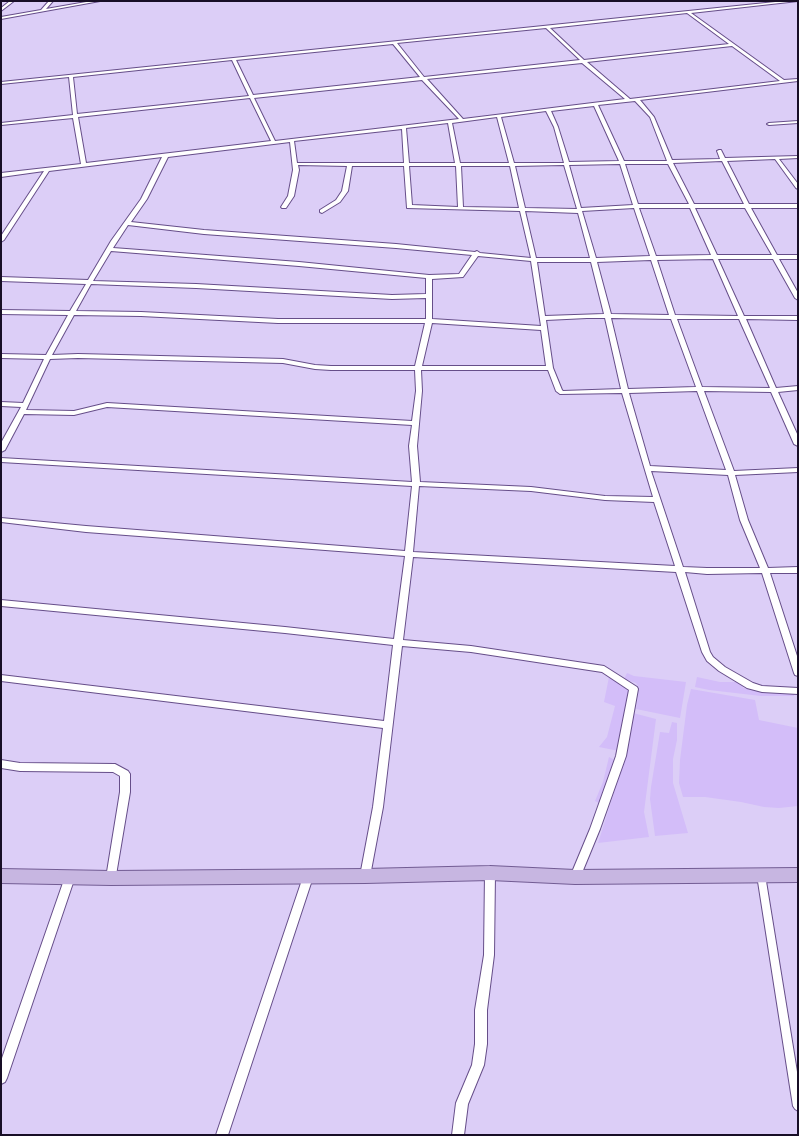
<!DOCTYPE html>
<style>
body{margin:0}
#map{position:relative;width:799px;height:1136px;overflow:hidden;background:#dccef7;font-family:"Asap Condensed",sans-serif}
canvas{display:block}
.frame{position:absolute;inset:0;border:2px solid #180e26;pointer-events:none}
</style>
<div id="map">
<canvas width="799" height="1136"></canvas>
<div class="frame"></div>
</div>
<script>
const context = document.querySelector('canvas').getContext('2d');
context.lineJoin = 'round';
function paint(path, color) {
  context.fillStyle = color;
  context.fill(path, 'evenodd');
}
function shape(rows) {
  const path = new Path2D();
  for (const r of rows) {
    path.moveTo(r[0], r[1]);
    for (let i = 2; i < r.length; i += 2) path.lineTo(r[i], r[i + 1]);
  }
  return path;
}
function trace(path, color, width, dash) {
  context.strokeStyle = color;
  context.lineWidth = width;
  context.lineCap = dash ? 'butt' : 'round';
  context.setLineDash(dash || []);
  context.stroke(path);
}
const built = shape([
 [627,673,634,676,686,682,680,718,636,709,639,688,636,683,624,679],
 [609,677,630,689,619,751,599,747,607,737,615,706,604,702],
 [697,677,720,682,741,682,743,688,756,690,794,692,794,696,761,696,709,690,695,687],
 [691,689,755,700,759,720,798,728,798,806,779,808,764,807,741,802,705,797,683,797,679,783,680,760,687,705],
 [633,713,656,719,644,812,649,837,598,843,623,764],
 [672,722,677,723,677,740,673,759,673,783,688,833,655,836,650,799,651,787,660,732,669,733],
 [609,757,615,760,599,803,595,801,603,782]
]);
const pedestrian = shape([
 [761,872,764,873,765,875,798,1078,798,1111,795,1109,793,1106,757,875,758,873,761,872]
]);
const minor = shape([
 [10,1,14,1,1,11,1,8,10,1],
 [49,1,53,1,46,9,92,1,100,1,1,19,1,17,41,10,49,1],
 [785,1,798,1,691,13,784,80,798,79,798,81,640,100,654,117,672,160,720,159,717,151,719,150,721,150,725,158,798,156,798,158,779,159,798,184,798,189,796,188,775,159,727,161,749,204,798,204,798,208,751,208,777,255,798,255,798,259,779,259,798,293,798,300,795,298,773,259,718,259,744,316,798,316,798,320,746,319,776,388,798,386,798,390,778,392,798,436,798,446,794,444,771,392,704,391,734,471,798,468,798,472,735,475,748,520,768,568,798,567,798,573,770,573,798,659,798,676,795,675,794,673,762,573,707,574,685,572,710,652,713,657,725,667,753,683,762,686,798,688,798,694,762,692,747,688,719,671,707,661,702,652,676,572,413,557,403,640,471,646,604,666,637,687,638,689,626,756,600,829,579,880,575,882,571,880,570,877,590,829,616,756,629,690,602,672,471,652,402,646,383,807,370,876,369,879,365,881,361,879,360,876,373,807,383,728,1,681,1,675,384,721,393,645,285,633,1,606,1,600,285,627,394,639,405,556,86,532,1,522,1,518,86,526,405,551,412,486,1,462,1,458,412,482,409,446,412,425,107,407,74,415,24,414,5,450,1,452,1,443,21,407,1,406,1,402,23,403,44,359,1,358,1,354,46,355,68,315,1,314,1,310,70,311,86,284,1,281,1,277,88,280,111,241,141,199,162,157,49,171,4,240,1,242,1,236,44,171,1,177,1,173,81,164,73,118,1,125,1,123,73,115,69,77,1,84,1,82,785,1],
 [687,13,729,44,584,60,550,28,687,13],
 [546,28,580,60,424,77,397,43,546,28],
 [393,44,420,77,253,95,236,60,393,44],
 [732,46,780,81,630,99,587,62,732,46],
 [232,60,249,96,77,114,73,77,232,60],
 [582,63,625,99,463,119,427,79,582,63],
 [422,80,459,119,275,141,254,98,422,80],
 [250,98,271,141,86,163,78,117,250,98],
 [635,101,650,117,667,161,624,161,598,105,635,101],
 [594,106,619,161,569,162,558,127,551,111,594,106],
 [546,111,554,127,564,163,514,163,501,117,546,111],
 [497,117,509,163,460,163,452,123,497,117],
 [448,123,455,163,409,163,406,128,448,123],
 [402,129,404,163,297,163,294,141,402,129],
 [290,142,293,170,288,196,281,207,282,208,286,208,294,196,299,170,298,165,347,166,342,191,336,200,320,210,320,212,322,213,340,202,348,191,352,166,404,166,407,208,520,211,531,258,480,253,477,251,475,252,396,244,204,230,131,222,147,199,168,157,290,142],
 [722,161,744,204,694,204,673,163,722,161],
 [620,164,633,205,581,208,569,165,620,164],
 [625,164,668,164,689,204,638,204,625,164],
 [564,165,577,209,525,208,515,166,564,165],
 [409,166,456,166,458,207,412,205,409,166],
 [461,166,510,166,519,208,463,207,461,166],
 [634,208,650,256,596,258,582,211,634,208],
 [639,208,690,208,711,255,656,256,639,208],
 [695,208,745,208,772,255,717,255,695,208],
 [525,211,578,213,590,258,536,258,525,211],
 [128,225,204,234,396,248,472,255,459,274,429,275,299,262,113,248,128,225],
 [111,251,299,266,426,278,426,294,392,295,196,284,93,281,111,251],
 [478,256,531,261,541,326,432,319,432,279,463,277,478,256],
 [713,259,738,316,675,315,657,260,713,259],
 [651,260,669,315,611,314,597,262,651,260],
 [537,262,591,262,604,314,545,316,537,262],
 [91,284,196,288,392,299,426,298,426,319,278,319,141,312,76,311,91,284],
 [74,315,141,316,278,323,425,323,415,366,331,366,315,365,283,359,78,354,52,355,74,315],
 [587,318,605,318,621,389,563,391,562,390,553,368,546,320,587,318],
 [611,318,671,319,696,387,628,389,611,318],
 [677,319,739,319,770,388,702,387,677,319],
 [432,323,541,330,546,366,422,366,432,323],
 [78,358,283,363,315,369,331,370,415,370,416,391,412,421,107,403,74,411,26,410,50,359,78,358],
 [421,370,548,370,556,391,560,394,622,393,653,497,605,496,531,487,420,482,417,446,422,391,421,370],
 [697,391,726,470,650,466,629,393,697,391],
 [651,471,728,475,740,520,760,568,707,568,683,567,651,471],
 [419,486,531,491,605,500,654,502,675,566,413,552,419,486],
 [798,121,798,123,769,125,767,124,769,123,798,121],
 [1,760,20,763,115,764,128,771,130,774,130,792,115,881,111,883,107,881,106,878,120,792,120,776,113,772,20,771,1,768,1,760],
 [490,868,494,870,495,873,494,955,487,1010,487,1044,484,1065,468,1104,464,1135,452,1135,456,1103,472,1065,475,1044,475,1010,484,955,485,873,486,870,490,868],
 [70,872,74,874,75,877,7,1078,5,1082,1,1084,1,1061,65,877,66,874,70,872],
 [308,872,312,874,313,877,228,1135,216,1135,303,877,304,874,308,872]
]);
const primary = shape([
 [490,866,575,870,798,868,798,882,575,884,490,880,365,883,111,885,1,883,1,869,111,871,365,869,490,866]
]);
paint(built, '#d3bdf9');
trace(pedestrian, '#664e89', 2);
trace(minor, '#664e89', 2);
trace(primary, '#725c93', 2);
paint(pedestrian, '#fff');
paint(minor, '#fff');
paint(primary, '#c7b6e1');
</script>
